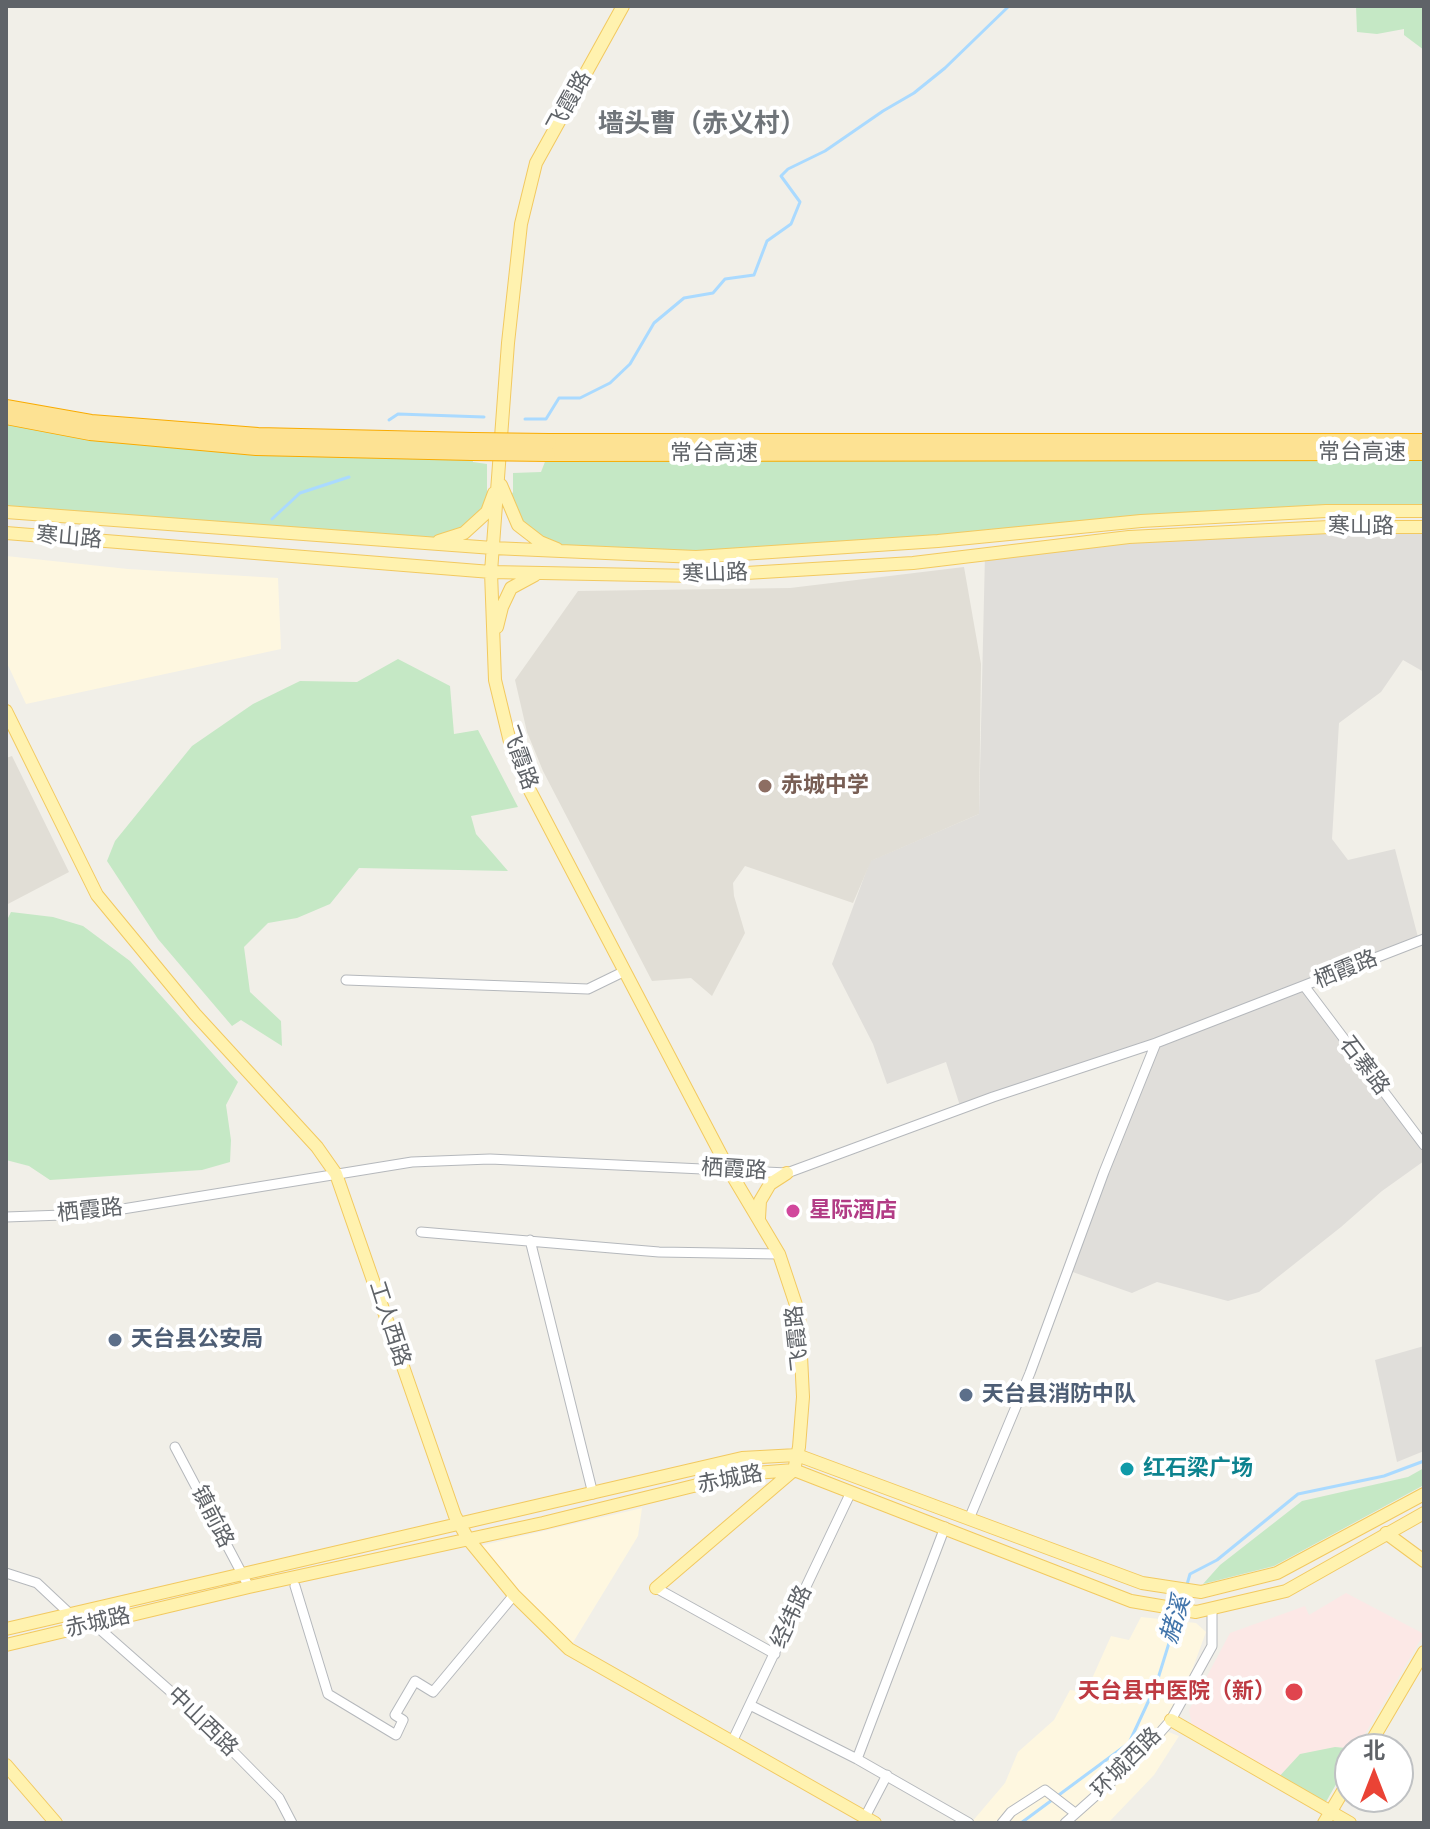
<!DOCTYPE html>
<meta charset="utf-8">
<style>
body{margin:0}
#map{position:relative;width:1430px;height:1829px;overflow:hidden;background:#f1efe8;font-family:Helvetica,"Noto Sans SC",sans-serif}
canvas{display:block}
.frame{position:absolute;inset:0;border:8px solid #5f6368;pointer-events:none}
.north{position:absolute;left:1334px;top:1733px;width:80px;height:80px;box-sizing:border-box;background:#fff;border:2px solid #bfc1c3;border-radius:50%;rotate:0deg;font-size:22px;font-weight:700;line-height:32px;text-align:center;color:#5f6368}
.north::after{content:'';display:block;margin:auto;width:28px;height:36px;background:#ea4335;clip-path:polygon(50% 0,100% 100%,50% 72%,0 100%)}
</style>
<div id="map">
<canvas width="1430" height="1829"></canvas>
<div class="frame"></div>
<div class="north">北</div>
</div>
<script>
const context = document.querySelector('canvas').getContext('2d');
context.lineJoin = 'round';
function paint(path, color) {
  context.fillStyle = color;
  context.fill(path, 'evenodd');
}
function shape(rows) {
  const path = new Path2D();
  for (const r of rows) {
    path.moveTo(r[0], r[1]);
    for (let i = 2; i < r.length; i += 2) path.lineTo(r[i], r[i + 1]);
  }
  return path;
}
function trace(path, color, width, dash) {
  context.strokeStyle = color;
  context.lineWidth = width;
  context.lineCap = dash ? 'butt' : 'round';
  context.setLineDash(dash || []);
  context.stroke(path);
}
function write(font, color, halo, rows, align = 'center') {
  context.font = font + ' Helvetica,"Noto Sans SC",sans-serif';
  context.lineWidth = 8;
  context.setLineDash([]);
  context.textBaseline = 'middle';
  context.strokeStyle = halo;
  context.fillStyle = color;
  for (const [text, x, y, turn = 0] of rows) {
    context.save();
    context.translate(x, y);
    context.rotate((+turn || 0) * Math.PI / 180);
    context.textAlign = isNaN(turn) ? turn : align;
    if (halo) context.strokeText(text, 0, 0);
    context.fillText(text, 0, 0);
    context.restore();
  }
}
const commercial = shape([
 [6,556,128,569,278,578,281,649,26,704,6,661],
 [642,1508,638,1536,569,1649,475,1547],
 [1141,1617,1196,1623,1206,1632,1180,1703,1166,1731,1179,1736,1154,1775,1108,1823,971,1823,1005,1783,1018,1752,1054,1720,1070,1690,1086,1692,1111,1636,1129,1640]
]);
const industrial = shape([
 [1424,527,1424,672,1403,660,1381,692,1339,723,1332,839,1348,860,1395,849,1419,941,1305,987,1424,1145,1424,1161,1382,1191,1341,1227,1259,1292,1228,1301,1157,1282,1132,1293,1067,1270,1155,1044,961,1109,946,1062,887,1084,873,1044,832,964,870,861,979,814,985,554,1129,537],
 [1424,1346,1424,1451,1397,1462,1375,1360]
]);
const education = shape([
 [964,567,981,664,979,814,871,861,853,903,745,866,733,883,734,896,745,933,712,996,691,978,652,981,543,771,527,732,515,680,578,591,790,588],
 [12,756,69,872,6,905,6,758]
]);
const medical = shape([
 [1346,1593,1424,1634,1356,1749,1335,1747,1276,1780,1193,1731,1189,1710,1230,1633,1305,1606,1309,1615]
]);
const green = shape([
 [1356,6,1424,6,1424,50,1404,35,1404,29,1377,34,1357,32],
 [6,417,472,453,473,462,487,464,487,512,464,533,431,544,6,512],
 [1424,453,1424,511,1326,511,696,557,563,552,519,525,507,502,513,492,513,473,541,472,548,454],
 [398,659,450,686,454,734,478,730,518,807,471,816,476,834,508,871,359,868,330,904,297,918,268,923,244,947,250,992,281,1021,282,1046,241,1020,232,1026,158,939,107,861,115,841,192,746,253,704,300,681,357,682],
 [11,912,53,917,83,926,130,961,238,1082,226,1105,231,1140,230,1162,202,1170,50,1180,29,1166,6,1160,6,922],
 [1424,1468,1424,1485,1274,1566,1203,1584,1220,1565,1302,1501,1408,1477],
 [1335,1747,1356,1749,1350,1749,1350,1760,1323,1807,1276,1780,1300,1754]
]);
const stream = shape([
 [525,419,546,419,559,398,580,398,610,383,630,364,654,323,684,298,713,293,725,279,754,275,767,241,791,224,800,202,781,176,788,169,825,151,883,111,914,93,945,68,1009,6],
 [389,420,398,414,484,417],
 [272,519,300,493,349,477],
 [1186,1588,1190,1574,1217,1560,1298,1494,1384,1476,1424,1461],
 [1021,1823,1129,1743,1156,1685,1178,1614]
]);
const minor = shape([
 [346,980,588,989,625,971],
 [1305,987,1424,1145],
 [6,1217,92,1214,412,1162,490,1159,787,1173,993,1097,1156,1043,1424,939],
 [421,1232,659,1252,779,1254],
 [530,1240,593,1494],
 [175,1447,249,1587],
 [969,1519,1030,1373,1104,1172,1156,1043],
 [6,1573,37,1583,70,1614],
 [295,1586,328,1694,396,1735,403,1720,395,1715,415,1681,433,1692,514,1595],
 [656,1588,775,1654],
 [102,1631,195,1713,279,1798,292,1823],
 [750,1705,857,1759,969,1823],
 [732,1742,851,1492],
 [857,1759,945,1527],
 [865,1817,887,1775],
 [1002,1823,1011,1812,1045,1790,1075,1813],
 [1065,1823,1137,1759,1171,1720,1212,1646,1212,1609]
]);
const major = shape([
 [623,6,536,163,521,224,508,343,491,572,495,680,511,746,527,785,729,1170,779,1254,799,1314,803,1397,799,1447,794,1470,656,1588],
 [501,485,518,525,540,542,557,549],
 [6,512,493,548,696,557,938,541,1141,521,1326,511,1424,511],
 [6,533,491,572,696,576,913,563,1129,537,1329,527,1424,527],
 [439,541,464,533,487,512,494,493],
 [497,627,502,607,511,588,535,575],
 [6,711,97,895,195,1014,317,1147,336,1174,455,1516,468,1539,514,1595,569,1649,875,1823],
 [759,1218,760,1201,770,1184,787,1173],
 [1386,1533,1424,1561],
 [6,1629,742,1458,797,1455,1142,1583,1201,1592,1277,1573,1424,1494],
 [6,1645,249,1587,543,1523,742,1474,794,1470,1131,1601,1196,1612,1286,1591,1424,1513],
 [1171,1720,1350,1823],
 [1367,1749,1424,1652],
 [6,1765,56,1823],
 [1324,1823,1350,1779]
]);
const highway = shape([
 [6,407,91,422,258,435,473,440],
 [6,417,90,433,256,448,472,453],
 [549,441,1424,441],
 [548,454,1424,453]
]);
const highwayBridge = shape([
 [473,440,549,441],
 [472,453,548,454]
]);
const markers = [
 [765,786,8,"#8d6e63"],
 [793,1211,8,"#d1479c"],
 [115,1340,8,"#5c6f8a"],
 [966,1395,8,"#5c6f8a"],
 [1127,1469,8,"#0f9aa8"],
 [1294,1692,10,"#e0444e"]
];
const streetNames = [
 ["飞霞路",570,102,-61],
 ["常台高速",1362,453],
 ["常台高速",714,454],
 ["寒山路",1361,527],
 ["寒山路",69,538,5],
 ["寒山路",715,574,-2],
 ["飞霞路",519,758,70],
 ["栖霞路",1346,970,-22],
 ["石寨路",1364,1066,53],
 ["栖霞路",734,1170,3],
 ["栖霞路",90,1211,-6],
 ["工人西路",389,1324,72],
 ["飞霞路",798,1338,-96],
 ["赤城路",730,1480,-11],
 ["镇前路",212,1517,63],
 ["经纬路",792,1617,-65],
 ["赤城路",98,1623,-13],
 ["中山西路",202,1722,44],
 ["环城西路",1127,1763,-45]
];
const educationNames = [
 ["赤城中学",781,786]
];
const hotelNames = [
 ["星际酒店",809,1211]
];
const serviceNames = [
 ["天台县公安局",131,1340],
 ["天台县消防中队",982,1395]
];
const cultureNames = [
 ["红石梁广场",1143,1469]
];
const healthNames = [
 ["天台县中医院（新）",1276,1692]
];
const waterNames = [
 ["赭溪",1176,1620,-73]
];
const quarterNames = [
 ["墙头曹（赤义村）",702,125]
];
paint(commercial, '#fef7e0');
paint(industrial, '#e0deda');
paint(education, '#e1ded6');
paint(medical, '#fce8e6');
paint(green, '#c5e8c5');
trace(stream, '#aadaff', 3);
trace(minor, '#b5b8bc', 11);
trace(major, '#f2c960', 14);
trace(highway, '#f9ab00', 16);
trace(minor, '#fff', 9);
trace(major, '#fff2af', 12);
trace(highway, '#fde293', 14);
trace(highwayBridge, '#f9ab00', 16, []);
trace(highwayBridge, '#fde293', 14);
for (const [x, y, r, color] of markers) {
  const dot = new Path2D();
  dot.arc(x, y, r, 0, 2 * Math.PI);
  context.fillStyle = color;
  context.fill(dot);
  trace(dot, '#fff', 3);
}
write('22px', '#5f6368', '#fff', streetNames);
write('bold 22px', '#785e54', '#fff', educationNames, 'left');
write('bold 22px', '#b23c85', '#fff', hotelNames, 'left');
write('bold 22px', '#4e5e75', '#fff', serviceNames, 'left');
write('bold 22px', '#0d838f', '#fff', cultureNames, 'left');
write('bold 22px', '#be3a42', '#fff', healthNames, 'right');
write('italic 24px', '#4174aa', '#fff', waterNames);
write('bold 26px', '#70757a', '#fff', quarterNames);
</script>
